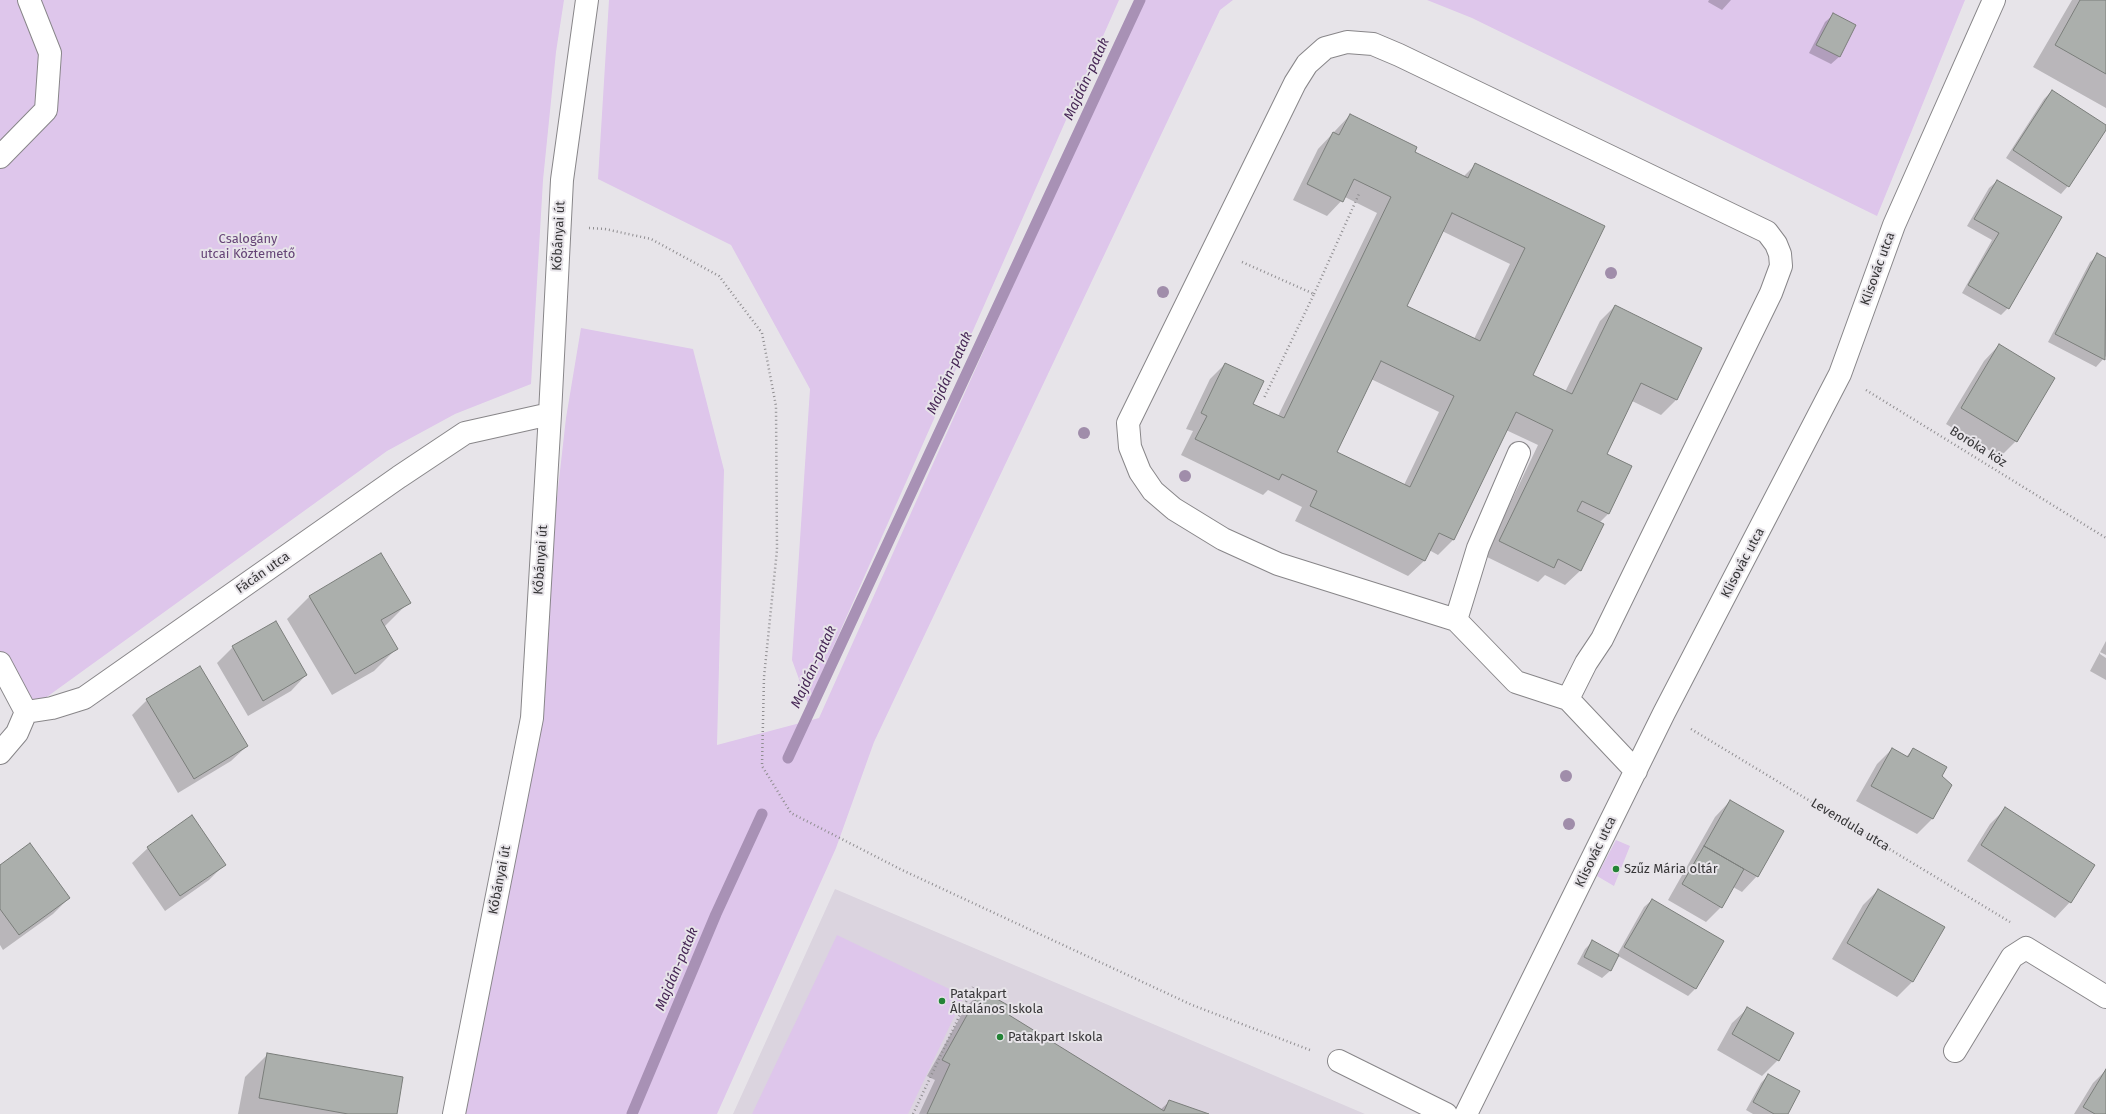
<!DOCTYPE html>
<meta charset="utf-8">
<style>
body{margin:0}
canvas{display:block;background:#e7e4e9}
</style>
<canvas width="2106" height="1114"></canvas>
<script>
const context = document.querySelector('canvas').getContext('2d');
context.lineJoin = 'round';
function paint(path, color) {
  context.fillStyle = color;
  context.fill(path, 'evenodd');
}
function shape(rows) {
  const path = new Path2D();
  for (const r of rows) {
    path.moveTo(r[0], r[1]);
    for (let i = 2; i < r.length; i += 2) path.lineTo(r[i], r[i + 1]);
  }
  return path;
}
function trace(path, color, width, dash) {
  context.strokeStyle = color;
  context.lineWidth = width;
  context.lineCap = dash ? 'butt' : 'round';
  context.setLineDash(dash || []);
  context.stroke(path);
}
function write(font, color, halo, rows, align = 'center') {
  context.font = font + ' "Fira Sans",sans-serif';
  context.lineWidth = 4;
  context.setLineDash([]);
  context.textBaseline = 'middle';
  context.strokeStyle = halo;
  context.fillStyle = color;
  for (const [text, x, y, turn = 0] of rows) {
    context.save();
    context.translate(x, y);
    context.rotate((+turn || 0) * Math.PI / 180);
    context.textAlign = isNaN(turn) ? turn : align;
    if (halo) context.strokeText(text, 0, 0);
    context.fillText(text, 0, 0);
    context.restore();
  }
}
const built = shape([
 [835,889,1365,1114,733,1114]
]);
const green = shape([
 [0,0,564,0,556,52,543,180,531,384,455,414,387,451,26,712,0,663],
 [609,0,1119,0,808,704,792,660,810,389,731,245,598,179],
 [1141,0,1233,0,1220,10,874,742,836,848,717,1114,454,1114,532,718,566,418,581,328,693,349,724,470,717,745,819,718],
 [1427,0,1965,0,1877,216,1472,18],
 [1616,840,1630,846,1614,886,1597,876],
 [837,935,964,996,908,1114,752,1114]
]);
const shadow = shape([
 [1709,0,1731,0,1722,10,1708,2],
 [2072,0,2106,0,2106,108,2033,67],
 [1833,15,1855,26,1839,57,1831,64,1809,53,1825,22],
 [2052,91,2106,126,2068,186,2061,194,2006,158,2044,99],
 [1350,115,1414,152,1463,177,1476,164,1604,227,1532,376,1565,392,1600,321,1615,306,1701,348,1676,400,1661,415,1632,401,1606,454,1631,467,1608,514,1599,523,1581,570,1565,585,1545,575,1538,582,1485,556,1538,445,1506,430,1454,539,1438,555,1429,550,1424,561,1408,576,1295,521,1302,507,1268,490,1263,495,1181,455,1193,431,1186,429,1210,379,1225,364,1252,404,1278,416,1377,213,1345,197,1327,216,1293,200,1318,149],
 [1442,231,1510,264,1474,339,1406,306],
 [1371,379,1439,412,1404,485,1336,452],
 [1997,181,2008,308,2001,315,1962,293,1992,240,1967,226,1989,188],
 [2098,255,2106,259,2106,356,2096,367,2048,342,2090,262],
 [1999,345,2054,378,2016,441,2000,457,1946,424,1984,361],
 [310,596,409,602,384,627,397,648,374,671,332,695,287,619],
 [276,622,306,675,291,691,248,716,217,663,233,647],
 [2106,641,2106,655,2100,652,2100,654,2106,658,2106,680,2090,671],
 [147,700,247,746,231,761,178,793,132,715],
 [1892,749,1906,757,1913,749,1951,785,1932,819,1917,834,1856,801,1877,764],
 [1730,801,1757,876,1742,892,1733,887,1721,907,1706,922,1668,900,1715,817],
 [2005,809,2070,902,2055,918,1967,861,1990,824],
 [148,848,225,864,209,880,165,911,132,863],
 [0,867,69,898,53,914,3,950,0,945],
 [1878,890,1943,928,1912,982,1897,997,1832,959,1863,905],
 [1652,900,1695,989,1688,996,1618,956,1610,971,1602,978,1577,964,1585,949,1592,942,1617,955,1644,907],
 [981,992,1007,1015,1160,1110,1170,1101,1206,1114,919,1114,935,1080,927,1076,966,1007],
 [1748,1008,1778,1060,1762,1076,1717,1050,1732,1023],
 [268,1054,396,1114,238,1114,245,1077],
 [2106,1070,2106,1114,2074,1114,2093,1083],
 [1768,1075,1787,1114,1753,1114,1746,1110,1761,1083]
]);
const stream = shape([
 [788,758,1140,0],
 [632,1114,716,914,762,814]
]);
const building = shape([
 [2080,0,2106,0,2106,74,2055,45,2080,0],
 [1833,13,1856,25,1840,57,1816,45,1833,13],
 [2052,90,2106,125,2106,130,2069,187,2013,150,2052,90],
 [1350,114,1417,147,1415,152,1468,178,1475,163,1605,226,1533,375,1572,394,1615,305,1702,348,1677,400,1641,383,1607,454,1632,466,1609,514,1582,501,1577,511,1604,524,1581,571,1558,559,1554,568,1499,541,1553,430,1516,412,1454,540,1439,533,1425,561,1310,506,1317,491,1282,474,1279,480,1195,439,1207,416,1201,413,1225,363,1264,381,1253,404,1284,418,1391,197,1354,179,1343,202,1307,184,1333,132,1339,135,1350,114],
 [1452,213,1525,248,1480,341,1407,306,1452,213],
 [1381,361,1454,396,1410,487,1337,452,1381,361],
 [1997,180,2062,217,2009,309,1968,285,1999,233,1974,219,1997,180],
 [2097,253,2106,258,2105,360,2055,334,2097,253],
 [1999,344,2055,378,2017,442,1961,408,1999,344],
 [381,553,411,603,381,620,398,649,355,674,309,596,381,553],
 [276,621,307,675,263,701,232,646,276,621],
 [200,666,248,746,194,779,146,699,200,666],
 [1892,748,1908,757,1913,748,1947,767,1942,776,1952,785,1933,819,1871,786,1892,748],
 [1730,800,1784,831,1758,877,1704,846,1730,800],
 [2005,807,2095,865,2071,903,1981,845,2005,807],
 [192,815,226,865,180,896,147,847,192,815],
 [30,843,70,898,19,935,0,909,0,865,30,843],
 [1704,846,1744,869,1722,908,1682,884,1704,846],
 [1878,889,1945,927,1913,982,1847,943,1878,889],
 [1652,899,1724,941,1696,989,1624,947,1652,899],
 [1592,940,1619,955,1611,971,1584,957,1592,940],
 [981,990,1013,1008,1009,1015,1164,1111,1169,1100,1209,1114,927,1114,950,1064,942,1060,981,990],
 [1747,1007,1794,1033,1779,1061,1732,1034,1747,1007],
 [267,1053,403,1077,397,1114,348,1114,259,1098,267,1053],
 [2106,1069,2106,1114,2095,1114,2083,1107,2106,1069],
 [1768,1074,1800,1091,1788,1114,1774,1114,1753,1102,1768,1074]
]);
const path = shape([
 [589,228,605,229,651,239,719,276,762,333,776,406,777,550,764,677,762,766,791,813,902,870,1192,1005,1310,1050],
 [1242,262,1314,294,1264,398],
 [1314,294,1359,194],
 [1866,390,2106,538],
 [1691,729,2010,922],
 [913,1114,973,987]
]);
const minor = shape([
 [0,157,46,110,50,53,29,0],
 [1456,620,1478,548,1519,453],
 [0,663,26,712,52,708,84,698,399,477,465,433,550,414],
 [1568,699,1586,663,1602,639,1771,293,1781,266,1780,254,1776,244,1767,232,1399,55,1373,44,1347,42,1325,48,1307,64,1295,83,1128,423,1130,447,1140,472,1153,491,1174,509,1223,539,1278,564,1456,620,1516,682,1568,699,1636,771],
 [0,753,17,733,26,712],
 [1955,1051,2012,957,2026,948,2106,997],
 [1339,1061,1446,1114],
 [454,1114,532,718,550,414,562,180,587,0],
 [1466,1114,1664,713,1840,374,1894,225,1994,0]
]);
const trees = [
 [1611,273],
 [1163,292],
 [1084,433],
 [1185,476],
 [1566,776],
 [1569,824]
];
const markers = [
 [1616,869,4,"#238336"],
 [942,1001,4,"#238336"],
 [1000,1037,4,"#238336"]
];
const streetNames = [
 ["Kőbányai út",559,236,-87],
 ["Klisovác utca",1878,269,-70],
 ["Boróka köz",1978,447,32],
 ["Kőbányai út",541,560,-86],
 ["Klisovác utca",1743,563,-62],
 ["Fácán utca",263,573,-35],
 ["Levendula utca",1850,825,31],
 ["Klisovác utca",1596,852,-64],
 ["Kőbányai út",500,880,-79]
];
const parkNames = [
 ["Csalogány",248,239],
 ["utcai Köztemető",248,254]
];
const poiNames = [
 ["Szűz Mária oltár",1624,869],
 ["Patakpart",950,994],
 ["Általános Iskola",950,1009],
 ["Patakpart Iskola",1008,1037]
];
const waterNames = [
 ["Majdán-patak",1087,79,-65],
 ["Majdán-patak",950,373,-65],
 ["Majdán-patak",814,667,-65],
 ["Majdán-patak",677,969,-67]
];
paint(built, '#dbd4df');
paint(green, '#dec6eb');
paint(shadow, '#0003');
trace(stream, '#a891b5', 11);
paint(building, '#abafac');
trace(building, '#7b7e7b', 1);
trace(minor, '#888689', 24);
trace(path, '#908e91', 2.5, [1, 3]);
trace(minor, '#fff', 22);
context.fillStyle = '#a08daa';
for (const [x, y] of trees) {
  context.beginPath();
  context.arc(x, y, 6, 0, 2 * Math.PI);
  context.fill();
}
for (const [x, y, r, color] of markers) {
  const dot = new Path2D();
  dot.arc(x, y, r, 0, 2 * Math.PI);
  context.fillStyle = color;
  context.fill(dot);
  trace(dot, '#e7e4e9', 1.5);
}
write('13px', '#363537', '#e7e4e9', streetNames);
write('13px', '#664577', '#e7e4e9', parkNames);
write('13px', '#363537', '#e7e4e9', poiNames, 'left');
write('italic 14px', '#462655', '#e7e4e9', waterNames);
</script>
